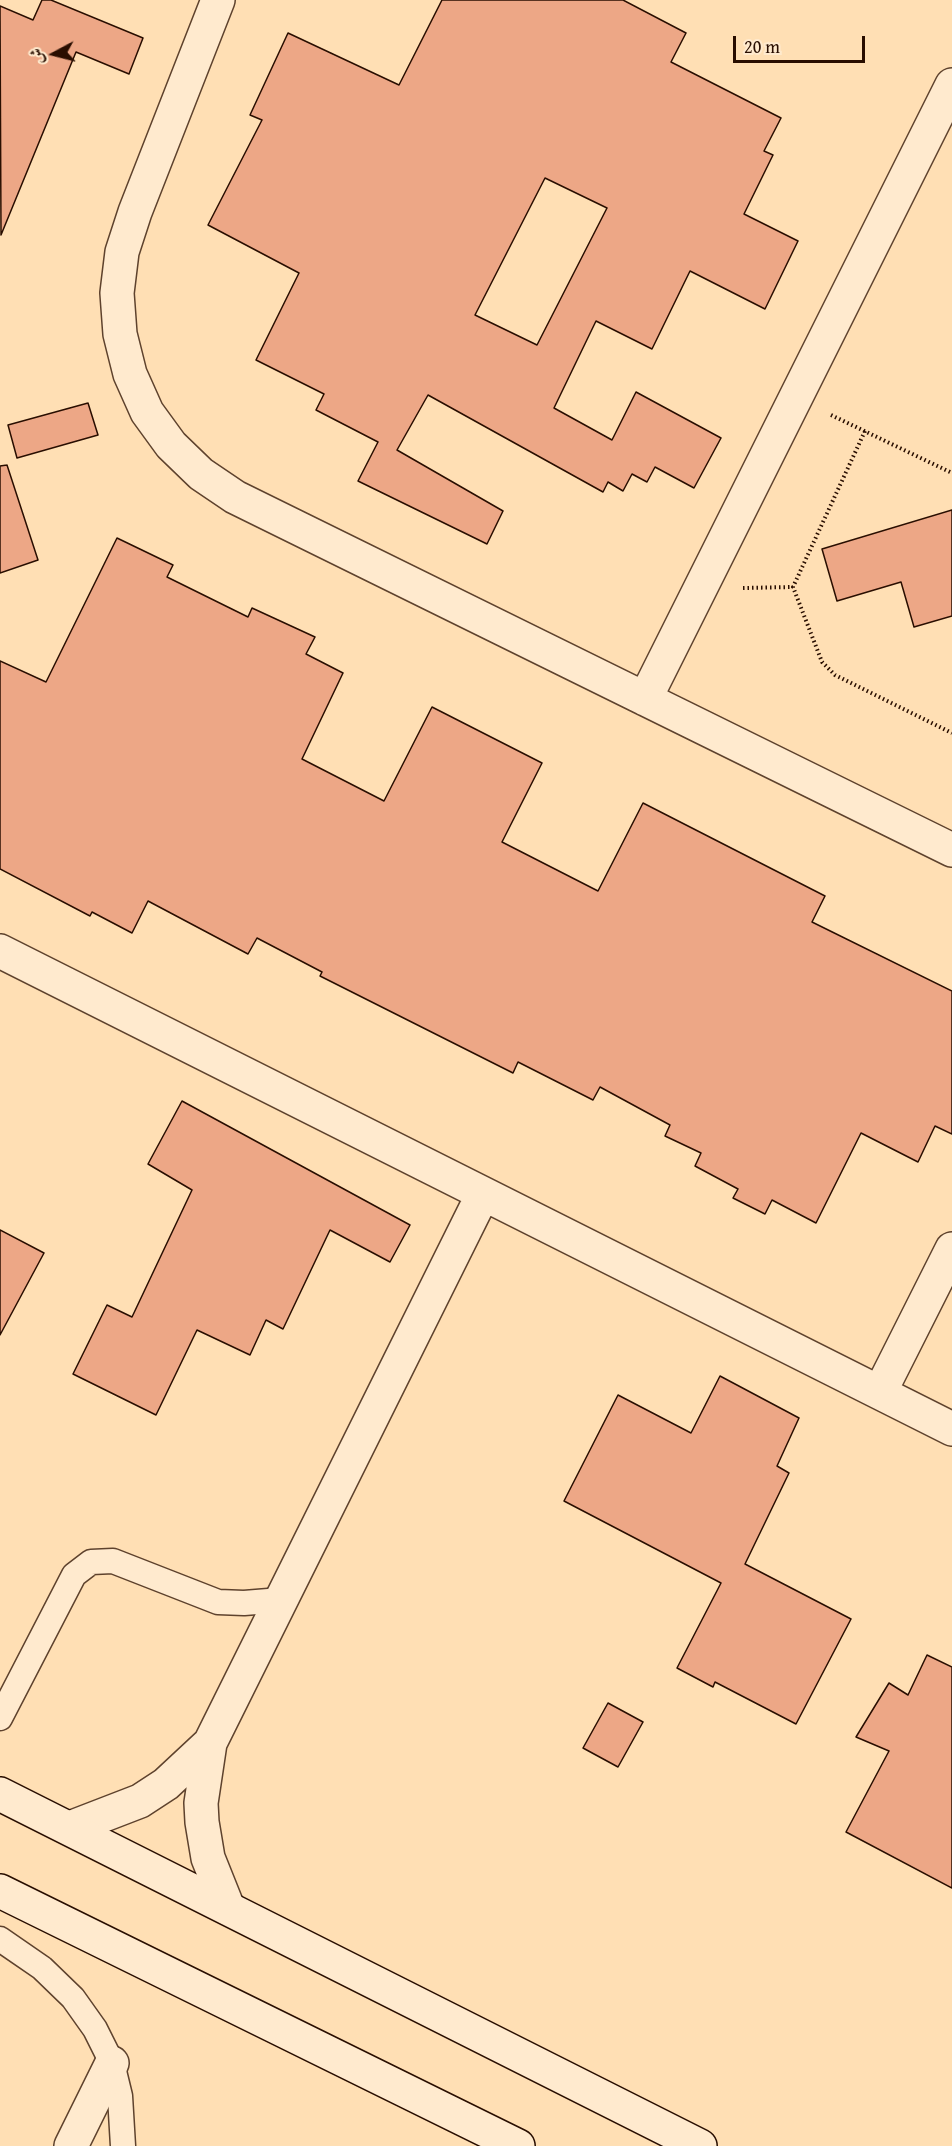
<!DOCTYPE html>
<meta charset="utf-8">
<style>
body{margin:0}
#map{position:relative;width:952px;height:2146px;overflow:hidden;background:#ffdfb4;font-family:"Gentium Book Plus",Amiri,serif}
canvas{display:block}
.north{position:absolute;left:24px;top:24px;width:60px;height:60px;-webkit-text-stroke:4px #ffeace;paint-order:stroke;rotate:263deg;font-size:16px;font-weight:700;line-height:24px;text-align:center;color:#290e00}
.north::after{content:'';display:block;margin:auto;width:21px;height:27px;background:#290e00;clip-path:polygon(50% 0,100% 100%,50% 72%,0 100%)}
.scale{position:absolute;left:733px;top:36px;width:132px;height:27px;box-sizing:border-box;border:3px solid #290e00;border-top:0;padding-left:8px;font-size:18px;line-height:21px;white-space:nowrap;color:#290e00;-webkit-text-stroke:4px #ffeace;paint-order:stroke}
</style>
<div id="map">
<canvas width="952" height="2146"></canvas>
<div class="north">ش</div>
<div class="scale">20 m</div>
</div>
<script>
const context = document.querySelector('canvas').getContext('2d');
context.lineJoin = 'round';
function paint(path, color) {
  context.fillStyle = color;
  context.fill(path, 'evenodd');
}
function shape(rows) {
  const path = new Path2D();
  for (const r of rows) {
    path.moveTo(r[0], r[1]);
    for (let i = 2; i < r.length; i += 2) path.lineTo(r[i], r[i + 1]);
  }
  return path;
}
function trace(path, color, width, dash) {
  context.strokeStyle = color;
  context.lineWidth = width;
  context.lineCap = dash ? 'butt' : 'round';
  context.setLineDash(dash || []);
  context.stroke(path);
}
const building = shape([
 [42,0,51,0,143,38,129,74,76,52,1,235,0,6,33,20,42,0],
 [442,0,623,0,686,33,671,62,781,118,764,151,773,155,744,214,798,241,765,309,690,271,652,349,596,321,554,408,612,440,636,392,721,438,694,488,655,467,647,482,632,474,623,491,608,482,603,492,428,395,397,450,503,511,487,544,358,481,378,442,316,410,324,394,256,360,299,273,208,225,262,120,250,115,288,33,399,85,442,0],
 [545,178,607,208,537,345,475,315,545,178],
 [88,403,98,435,17,458,8,425,88,403],
 [7,465,38,560,0,573,0,466,7,465],
 [952,510,952,616,914,627,901,582,837,601,822,549,952,510],
 [117,538,173,565,167,577,248,617,252,608,315,637,306,654,343,673,302,759,384,801,432,707,542,763,502,842,598,891,643,803,825,896,812,922,952,991,952,1134,935,1126,918,1162,861,1133,816,1223,772,1200,765,1214,733,1198,738,1189,695,1166,701,1153,665,1136,670,1125,600,1087,593,1100,518,1062,513,1073,320,976,322,972,257,938,248,954,148,901,132,933,92,912,90,916,0,869,0,661,46,682,117,538],
 [182,1101,410,1225,390,1262,330,1230,283,1329,266,1320,250,1355,197,1330,156,1415,73,1374,107,1305,132,1317,192,1190,148,1164,182,1101],
 [0,1230,44,1253,0,1335,0,1230],
 [720,1376,799,1418,777,1466,789,1473,745,1564,851,1619,796,1724,715,1682,713,1687,677,1668,721,1583,564,1501,618,1395,691,1433,720,1376],
 [927,1655,952,1667,952,1888,846,1832,889,1751,856,1737,889,1683,908,1695,927,1655],
 [608,1703,643,1722,618,1767,583,1748,608,1703]
]);
const path = shape([
 [831,415,952,473],
 [865,431,793,587,822,662,835,675,952,733],
 [743,588,793,587]
]);
const lane = shape([
 [0,1718,74,1575,91,1562,113,1561,218,1602,244,1603,281,1600],
 [0,1939,42,1968,73,1998,95,2029,112,2063,120,2096,123,2146]
]);
const street = shape([
 [218,0,135,212,122,252,117,293,120,334,130,374,147,412,171,445,201,474,235,497,952,850],
 [645,699,952,85],
 [0,951,952,1429],
 [880,1392,952,1249],
 [70,1828,140,1801,166,1784,210,1743],
 [228,1908,208,1858,202,1822,201,1803,210,1743,483,1194],
 [71,2146,112,2063]
]);
const secondary = shape([
 [0,1794,700,2146],
 [0,1891,518,2146]
]);
paint(building, '#eda786');
trace(building, '#290e00', 1.5);
trace(lane, '#5e422d', 27);
trace(street, '#5e422d', 36);
trace(secondary, '#290e00', 36);
trace(path, '#290e00', 4, [1.5, 3]);
trace(lane, '#ffeace', 24);
trace(street, '#ffeace', 33);
trace(secondary, '#ffeace', 33);
</script>
